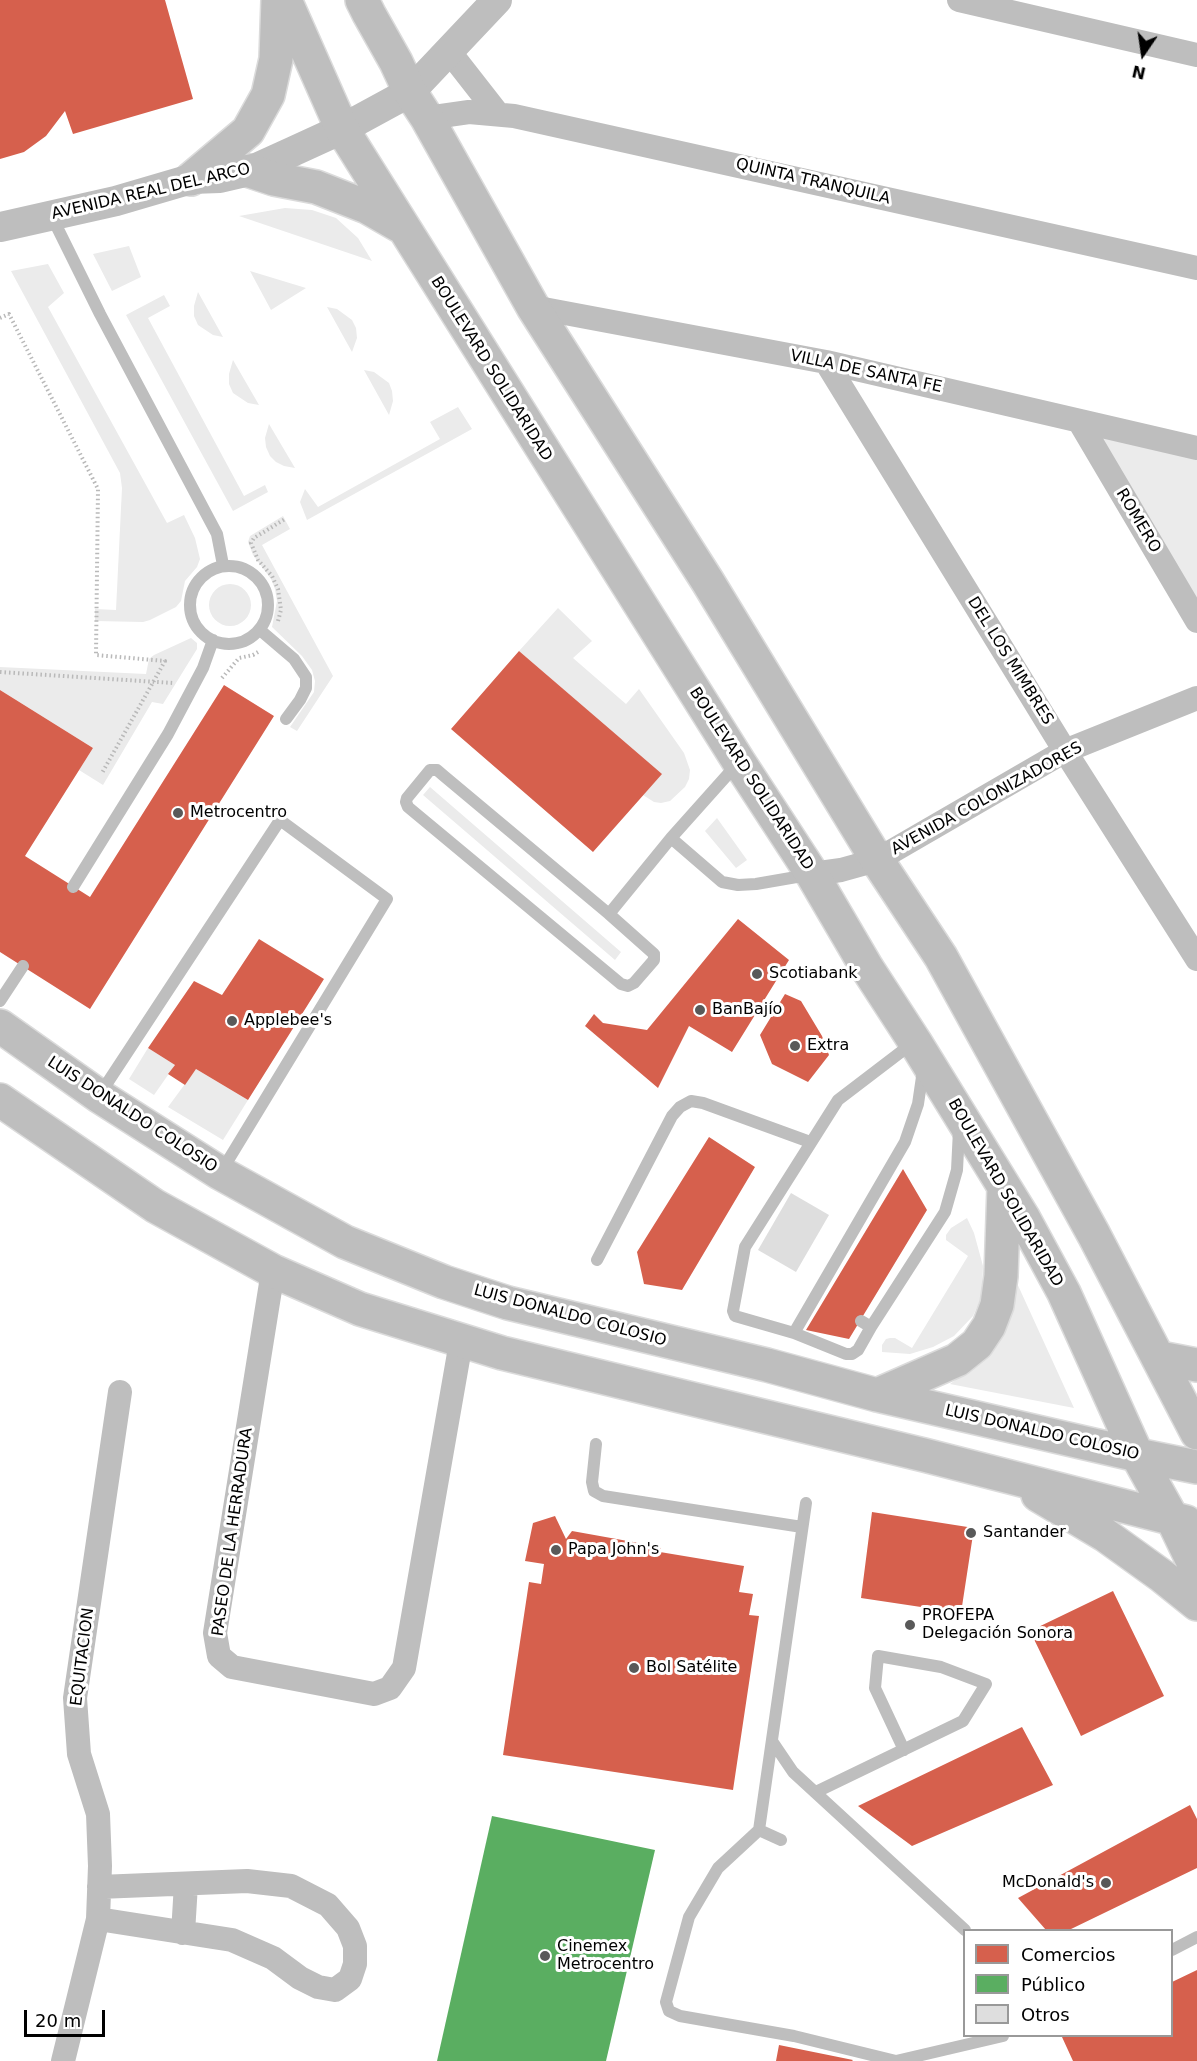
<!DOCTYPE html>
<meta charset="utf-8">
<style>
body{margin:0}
#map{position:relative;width:1197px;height:2061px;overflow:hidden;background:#fff;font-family:"DejaVu Sans",sans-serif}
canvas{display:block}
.legend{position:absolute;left:963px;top:1929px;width:210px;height:108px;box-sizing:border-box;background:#fff;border:2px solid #999;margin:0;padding:8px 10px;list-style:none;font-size:18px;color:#000}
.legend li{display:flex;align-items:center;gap:12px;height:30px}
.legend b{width:30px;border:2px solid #999}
.north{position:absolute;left:1113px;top:24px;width:60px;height:60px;-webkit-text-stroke:4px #fff;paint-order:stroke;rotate:193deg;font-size:16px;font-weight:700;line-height:24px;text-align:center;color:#000}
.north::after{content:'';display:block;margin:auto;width:21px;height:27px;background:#000;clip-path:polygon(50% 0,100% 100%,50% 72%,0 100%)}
.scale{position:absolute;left:24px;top:2010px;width:81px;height:27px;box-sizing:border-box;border:3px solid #000;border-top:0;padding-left:8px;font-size:18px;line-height:21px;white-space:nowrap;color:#000;-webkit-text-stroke:4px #fff;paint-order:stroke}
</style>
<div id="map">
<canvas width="1197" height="2061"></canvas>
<ul class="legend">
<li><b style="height:16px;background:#d6604d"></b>Comercios</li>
<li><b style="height:16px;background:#5aae61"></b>Público</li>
<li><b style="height:16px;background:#dedede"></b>Otros</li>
</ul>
<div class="north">N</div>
<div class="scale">20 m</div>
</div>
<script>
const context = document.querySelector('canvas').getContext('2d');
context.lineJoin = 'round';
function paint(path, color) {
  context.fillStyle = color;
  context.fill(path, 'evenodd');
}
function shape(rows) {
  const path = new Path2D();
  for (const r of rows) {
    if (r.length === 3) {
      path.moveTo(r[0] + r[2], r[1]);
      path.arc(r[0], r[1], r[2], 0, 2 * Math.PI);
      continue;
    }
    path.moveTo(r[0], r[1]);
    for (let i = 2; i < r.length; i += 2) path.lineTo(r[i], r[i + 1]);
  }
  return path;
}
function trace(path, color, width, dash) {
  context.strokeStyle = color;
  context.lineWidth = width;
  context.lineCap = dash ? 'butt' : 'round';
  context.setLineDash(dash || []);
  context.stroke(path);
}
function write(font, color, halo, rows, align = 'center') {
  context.font = font + ' "DejaVu Sans",sans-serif';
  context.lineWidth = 6;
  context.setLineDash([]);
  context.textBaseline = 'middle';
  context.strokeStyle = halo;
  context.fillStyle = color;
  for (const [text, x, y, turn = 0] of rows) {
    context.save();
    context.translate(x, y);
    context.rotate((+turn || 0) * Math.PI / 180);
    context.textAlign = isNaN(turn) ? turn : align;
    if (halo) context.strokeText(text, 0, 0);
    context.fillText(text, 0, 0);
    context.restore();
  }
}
const green = shape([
 [285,208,312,210,336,218,358,238,372,261,239,216],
 [129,246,141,277,112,291,93,254],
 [48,264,64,293,48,307,167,523,184,515,195,538,200,559,197,567,185,581,181,601,176,607,150,620,143,622,95,621,95,609,116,610,122,488,120,473,11,271],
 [250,271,306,288,271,310],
 [198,292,223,337,213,335,198,325,194,316,194,306],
 [164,295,170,306,148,318,244,496,265,485,268,492,233,511,126,315],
 [327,307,337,309,352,320,356,328,357,338,352,352],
 [233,360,259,405,248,403,233,393,229,384,229,374],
 [364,370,374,372,389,383,392,391,393,401,389,415],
 [458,407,472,429,307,520,300,502,305,489,318,507,440,439,430,422],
 [1082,423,1197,451,1197,616],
 [269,424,295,468,284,466,276,462,270,456,266,447,265,438],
 [283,516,290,529,262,545,333,676,297,731,290,727,314,692,315,681,312,670,302,656,272,627,277,601,275,589,271,579,253,555,248,542,250,536],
 [230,605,21],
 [558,608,592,641,573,658,626,704,639,689,684,753,690,770,689,779,685,787,670,801,661,803,654,802,643,795,661,774,519,651],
 [191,638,197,643,197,649,163,704,152,702,103,785,79,770,93,748,0,690,0,667,146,674,149,659,154,655],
 [430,787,621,952,615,960,423,795],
 [717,818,747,860,736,868,705,831],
 [148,1048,175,1065,154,1095,129,1079],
 [196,1069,248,1100,223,1140,168,1107],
 [967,1218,974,1233,983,1266,982,1296,973,1316,954,1336,933,1347,910,1354,882,1352,882,1345,886,1339,890,1338,895,1338,912,1348,968,1256,946,1240,946,1235,951,1228],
 [1016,1281,1074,1408,950,1384,987,1356,998,1344,1010,1320,1014,1306]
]);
const shops = shape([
 [0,0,165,0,193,99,73,134,65,111,46,136,24,152,0,159],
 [519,651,662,774,593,852,451,729],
 [224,685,274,716,90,1009,0,952,0,690,93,748,25,856,90,897],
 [738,919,789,960,732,1052,689,1026,658,1088,585,1026,594,1014,603,1023,647,1030],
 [259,939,324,979,248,1100,196,1069,185,1085,168,1074,175,1065,148,1048,194,981,222,995],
 [785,994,801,1001,822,1036,829,1055,808,1082,772,1064,760,1035],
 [709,1137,755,1167,682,1290,644,1284,637,1252],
 [903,1169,927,1210,849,1339,806,1330],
 [872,1512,974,1528,961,1613,861,1598],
 [555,1516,566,1539,572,1531,661,1547,660,1552,744,1566,739,1592,753,1594,749,1615,759,1616,733,1790,503,1755,529,1582,541,1584,544,1564,525,1561,533,1523],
 [1113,1591,1164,1696,1081,1736,1030,1631],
 [1022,1727,1053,1785,912,1846,858,1806],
 [1190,1805,1197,1819,1197,1868,1069,1930,1046,1930,1018,1898],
 [1197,1970,1197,2061,1073,2061,1062,2037,1065,2036,1172,2036,1172,1982],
 [779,2045,853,2060,852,2061,776,2061]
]);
const public = shape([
 [492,1816,655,1850,606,2061,437,2061]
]);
const building = shape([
 [791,1193,829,1215,796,1272,758,1250]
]);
const path = shape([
 [0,318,9,314,98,489,96,655,165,661,102,773],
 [278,621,281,610,278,589,272,576,258,560,251,543,254,538,285,519],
 [0,672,173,683],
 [222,678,239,658,253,655,258,652]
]);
const service = shape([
 [51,215,100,314,217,534,223,565],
 [229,605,39],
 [260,630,294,659,306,677,306,688,300,700,286,719],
 [430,770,437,770,444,776,609,914,654,954,654,960,634,983,628,986,621,984,408,807,406,802,407,798,430,770],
 [671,838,722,882,738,885,756,884,808,875],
 [73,887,168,734,203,668,213,640],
 [609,914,671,838,738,763],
 [0,1001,23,966],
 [100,1094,280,820,387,899,221,1172],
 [597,1260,672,1116,680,1107,691,1101,703,1103,810,1142],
 [861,1321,871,1327,858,1350,852,1354,846,1354,794,1333,735,1316,733,1311,745,1247,838,1100,914,1042],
 [871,1327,945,1212,957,1170,959,1130],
 [794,1333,905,1142,918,1104,923,1070],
 [596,1444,592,1482,594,1491,603,1496,802,1527],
 [806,1503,759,1830,718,1868,689,1917,666,2002,669,2011,680,2016,794,2036,896,2061,1003,2036],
 [772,1741,793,1772,965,1930],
 [816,1792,963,1721,986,1684,941,1667,878,1656,875,1688,904,1750],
 [759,1830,781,1840],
 [1172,1950,1197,1937]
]);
const minor = shape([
 [959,0,1197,55],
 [448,50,498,114],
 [427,118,469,112,514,116,1197,268],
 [533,307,826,362,1197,448],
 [826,362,1065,751,1197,959],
 [1079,421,1197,621],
 [812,874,841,870,877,860,1065,751,1197,698],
 [273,1271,215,1633,219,1656,232,1667,374,1694,390,1688,404,1668,461,1342],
 [98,1919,232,1940,273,1958,300,1978,318,1987,335,1990,350,1979,355,1964,355,1946,348,1928,328,1905,291,1886,247,1881,99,1887],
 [183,1933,186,1884],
 [63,2061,98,1919,100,1866,98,1814,79,1754,75,1698,120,1392]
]);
const tertiary = shape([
 [0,227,116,201,191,179,220,178,250,171,294,151,342,129,410,92,497,0]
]);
const primary = shape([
 [285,0,342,129,739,762,812,874,867,968,915,1042,1024,1219,1064,1293,1137,1455,1172,1518,1197,1570],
 [362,0,369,14,396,62,410,92,427,118,533,307,708,582,877,860,941,957,1094,1235,1197,1433],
 [250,171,274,179,316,187,367,207,400,226],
 [191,179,248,131,268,95,276,59,278,0],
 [0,1026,99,1096,220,1173,345,1242,444,1282,508,1303,767,1365,877,1395,1137,1455,1197,1467],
 [0,1100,155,1206,273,1271,360,1309,502,1353,924,1455,1186,1522],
 [1160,1358,1197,1365],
 [877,1395,957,1360,977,1344,989,1326,997,1305,1001,1276,1004,1187],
 [1038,1495,1105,1535,1162,1576,1197,1604]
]);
const markers = [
 [178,813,6,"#595959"],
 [757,974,6,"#595959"],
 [700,1010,6,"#595959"],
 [232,1021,6,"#595959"],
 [795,1046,6,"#595959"],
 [971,1533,6,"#595959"],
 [556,1550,6,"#595959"],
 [910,1625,6,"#595959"],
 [634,1668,6,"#595959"],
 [1106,1883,6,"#595959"],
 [545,1956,6,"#595959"]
];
const streetNames = [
 ["QUINTA TRANQUILA",813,182,13],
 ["AVENIDA REAL DEL ARCO",151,192,-13],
 ["BOULEVARD SOLIDARIDAD",491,369,58],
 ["VILLA DE SANTA FE",866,372,12],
 ["ROMERO",1138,521,59],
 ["DEL LOS MIMBRES",1010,661,58],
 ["BOULEVARD SOLIDARIDAD",751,779,57],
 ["AVENIDA COLONIZADORES",987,799,-29],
 ["LUIS DONALDO COLOSIO",132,1115,33],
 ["BOULEVARD SOLIDARIDAD",1005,1193,60],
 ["LUIS DONALDO COLOSIO",570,1316,15],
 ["LUIS DONALDO COLOSIO",1042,1433,13],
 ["PASEO DE LA HERRADURA",233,1532,-82],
 ["EQUITACION",83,1657,-83]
];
const poiNames = [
 ["Metrocentro",190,813],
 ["Scotiabank",769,974],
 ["BanBajío",712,1010],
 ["Applebee's",244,1021],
 ["Extra",807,1046],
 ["Santander",983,1533],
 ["Papa John's",568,1550],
 ["PROFEPA",922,1616],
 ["Delegación Sonora",922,1634],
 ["Bol Satélite",646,1668],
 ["McDonald's",1094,1883,"right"],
 ["Cinemex",557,1947],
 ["Metrocentro",557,1965]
];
paint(green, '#ebebeb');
paint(shops, '#d6604d');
paint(public, '#5aae61');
paint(building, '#dedede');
trace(primary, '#dbdbdb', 36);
trace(path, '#b9b9b9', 4, [1.5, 3]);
trace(service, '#bebebe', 12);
trace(minor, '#bebebe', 24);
trace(tertiary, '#bebebe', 30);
trace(primary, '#bebebe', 33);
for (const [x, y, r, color] of markers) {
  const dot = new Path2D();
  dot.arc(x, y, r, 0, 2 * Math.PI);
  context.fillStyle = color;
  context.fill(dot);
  trace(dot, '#fff', 2);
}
write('16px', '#000', '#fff', streetNames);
write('16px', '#000', '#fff', poiNames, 'left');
</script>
